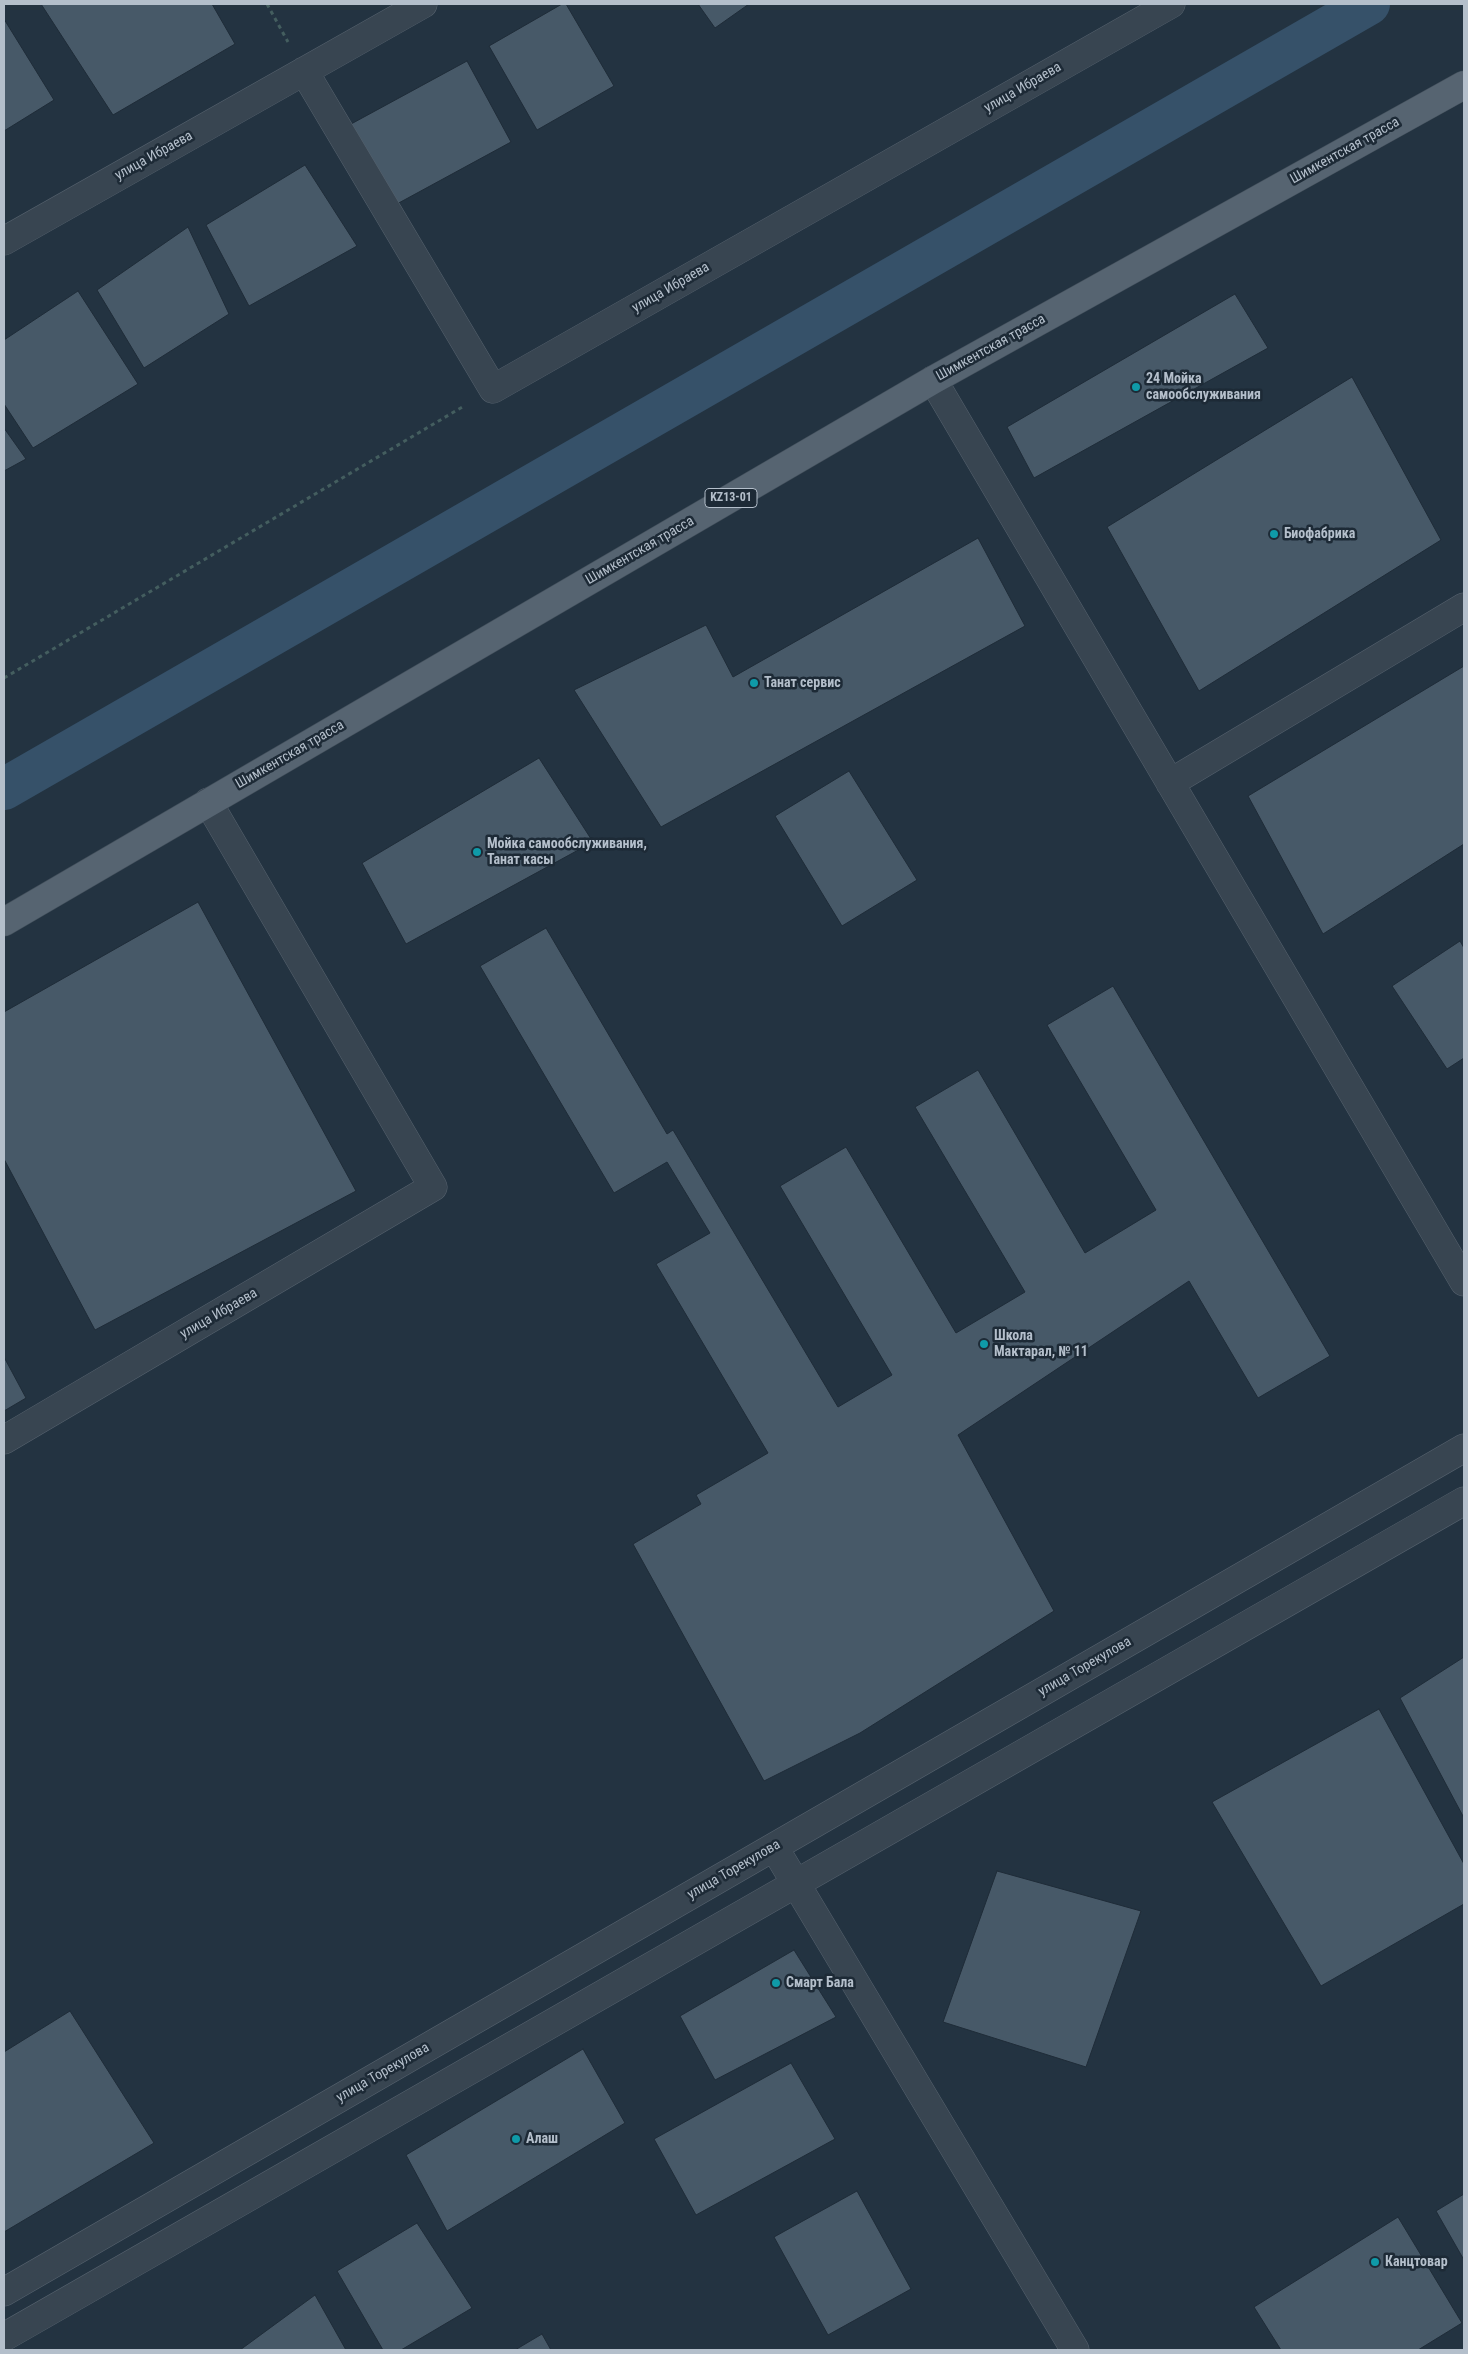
<!DOCTYPE html>
<meta charset="utf-8">
<style>
body{margin:0}
#map{position:relative;width:1468px;height:2354px;overflow:hidden;background:#233341;font-family:"Roboto Condensed",sans-serif}
canvas{display:block}
.frame{position:absolute;inset:0;border:5px solid #b4bfcb;pointer-events:none}
</style>
<div id="map">
<canvas width="1468" height="2354"></canvas>
<div class="frame"></div>
</div>
<script>
const context = document.querySelector('canvas').getContext('2d');
context.lineJoin = 'round';
function shape(rows) {
  const path = new Path2D();
  for (const r of rows) {
    path.moveTo(r[0], r[1]);
    for (let i = 2; i < r.length; i += 2) path.lineTo(r[i], r[i + 1]);
  }
  return path;
}
function trace(path, color, width, dash) {
  context.strokeStyle = color;
  context.lineWidth = width;
  context.lineCap = dash ? 'butt' : 'round';
  context.setLineDash(dash || []);
  context.stroke(path);
}
function paint(path, color) {
  context.fillStyle = color;
  context.fill(path, 'evenodd');
}
function write(font, color, halo, rows, align = 'center') {
  context.font = font + ' "Roboto Condensed",sans-serif';
  context.lineWidth = 5;
  context.setLineDash([]);
  context.textBaseline = 'middle';
  context.strokeStyle = halo;
  context.fillStyle = color;
  for (const [text, x, y, turn = 0] of rows) {
    context.save();
    context.translate(x, y);
    context.rotate((+turn || 0) * Math.PI / 180);
    context.textAlign = isNaN(turn) ? turn : align;
    if (halo) context.strokeText(text, 0, 0);
    context.fillText(text, 0, 0);
    context.restore();
  }
}
const canal = shape([
 [4,789,1369,4]
]);
const building = shape([
 [41,4,212,4,235,44,113,115,41,4],
 [562,4,566,4,614,86,537,130,489,46,562,4],
 [698,4,749,4,715,28,698,4],
 [4,19,54,100,4,131,4,19],
 [467,61,511,142,384,211,340,130,467,61],
 [305,165,357,246,249,306,206,225,305,165],
 [188,227,229,314,144,368,97,290,188,227],
 [78,291,138,384,33,448,4,404,4,340,78,291],
 [1235,294,1268,348,1034,478,1007,427,1235,294],
 [1352,377,1441,540,1199,691,1107,527,1352,377],
 [4,428,26,459,4,471,4,428],
 [978,538,1025,626,661,827,574,690,706,625,733,677,978,538],
 [1464,666,1464,844,1323,934,1248,796,1464,666],
 [539,758,593,842,406,944,362,863,539,758],
 [849,771,917,880,842,926,775,816,849,771],
 [198,902,356,1191,95,1330,4,1159,4,1012,198,902],
 [546,928,667,1134,673,1130,838,1407,892,1375,780,1186,846,1147,956,1333,1025,1292,915,1107,978,1070,1085,1253,1156,1210,1047,1025,1113,986,1330,1356,1258,1398,1189,1281,958,1435,1054,1611,860,1733,764,1781,633,1544,701,1504,696,1495,768,1453,656,1264,710,1233,667,1162,614,1193,480,966,546,928],
 [1460,941,1464,948,1464,1058,1447,1069,1392,986,1460,941],
 [4,1357,26,1398,4,1411,4,1357],
 [1464,1657,1464,1818,1400,1698,1464,1657],
 [1379,1709,1464,1864,1464,1904,1321,1986,1212,1802,1379,1709],
 [997,1871,1141,1911,1086,2067,943,2022,997,1871],
 [794,1950,836,2017,715,2080,680,2016,794,1950],
 [70,2011,154,2143,4,2232,4,2052,70,2011],
 [583,2049,625,2123,447,2231,406,2155,583,2049],
 [791,2063,835,2139,696,2215,654,2139,791,2063],
 [857,2191,911,2289,828,2335,774,2237,857,2191],
 [1464,2194,1464,2260,1436,2211,1464,2194],
 [1398,2217,1462,2323,1418,2350,1281,2350,1254,2307,1398,2217],
 [417,2223,472,2308,401,2350,383,2350,337,2271,417,2223],
 [315,2295,346,2350,240,2350,315,2295],
 [542,2334,551,2350,515,2350,542,2334]
]);
const path = shape([
 [267,4,288,42],
 [4,678,464,406]
]);
const minor = shape([
 [304,71,493,389,1171,4],
 [4,241,423,4],
 [933,380,1464,1282],
 [1170,783,1464,607],
 [4,1440,433,1187,208,802],
 [774,1847,1075,2350],
 [4,2292,1464,1448],
 [4,2337,1464,1501]
]);
const primary = shape([
 [4,922,933,380,1464,85]
]);
const markers = [
 [1136,387,5,"#0f9aa8"],
 [1274,534,5,"#0f9aa8"],
 [754,683,5,"#0f9aa8"],
 [477,852,5,"#0f9aa8"],
 [984,1344,5,"#0f9aa8"],
 [776,1983,5,"#0f9aa8"],
 [516,2139,5,"#0f9aa8"],
 [1375,2262,5,"#0f9aa8"]
];
const shields = [
 [731,498,52]
];
const shieldNames = [
 ["KZ13-01",731,498]
];
const streetNames = [
 ["улица Ибраева",1023,88,-30],
 ["Шимкентская трасса",1345,151,-29],
 ["улица Ибраева",154,156,-29],
 ["улица Ибраева",671,288,-30],
 ["Шимкентская трасса",991,348,-29],
 ["Шимкентская трасса",640,551,-30],
 ["Шимкентская трасса",290,755,-30],
 ["улица Ибраева",219,1314,-30],
 ["улица Торекулова",1085,1667,-30],
 ["улица Торекулова",734,1870,-30],
 ["улица Торекулова",383,2073,-30]
];
const poiNames = [
 ["24 Мойка",1146,379],
 ["самообслуживания",1146,395],
 ["Биофабрика",1284,534],
 ["Танат сервис",764,683],
 ["Мойка самообслуживания,",487,844],
 ["Танат касы",487,860],
 ["Школа",994,1336],
 ["Мактарал, № 11",994,1352],
 ["Смарт Бала",786,1983],
 ["Алаш",526,2139],
 ["Канцтовар",1385,2262]
];
trace(canal, '#365169', 42);
paint(building, '#475968');
trace(building, '#1f2c38', 1);
trace(minor, '#56626e', 29);
trace(primary, '#414e5a', 29);
trace(path, '#445e5f', 3, [4, 4]);
trace(minor, '#384551', 28);
trace(primary, '#566471', 28);
for (const [x, y, r, color] of markers) {
  const dot = new Path2D();
  dot.arc(x, y, r, 0, 2 * Math.PI);
  context.fillStyle = color;
  context.fill(dot);
  trace(dot, '#1d2a36', 2);
}
for (const [x, y, w] of shields) {
  const box = new Path2D();
  box.roundRect(x - w / 2, y - 9.5, w, 19, 4);
  context.fillStyle = '#1d2a36';
  context.fill(box);
  trace(box, '#b4bfcb', 1);
}
write('bold 12px', '#b4bfcb', null, shieldNames);
write('14px', '#b4bfcb', '#1d2a36', streetNames);
write('bold 14px', '#b4bfcb', '#1d2a36', poiNames, 'left');
</script>
